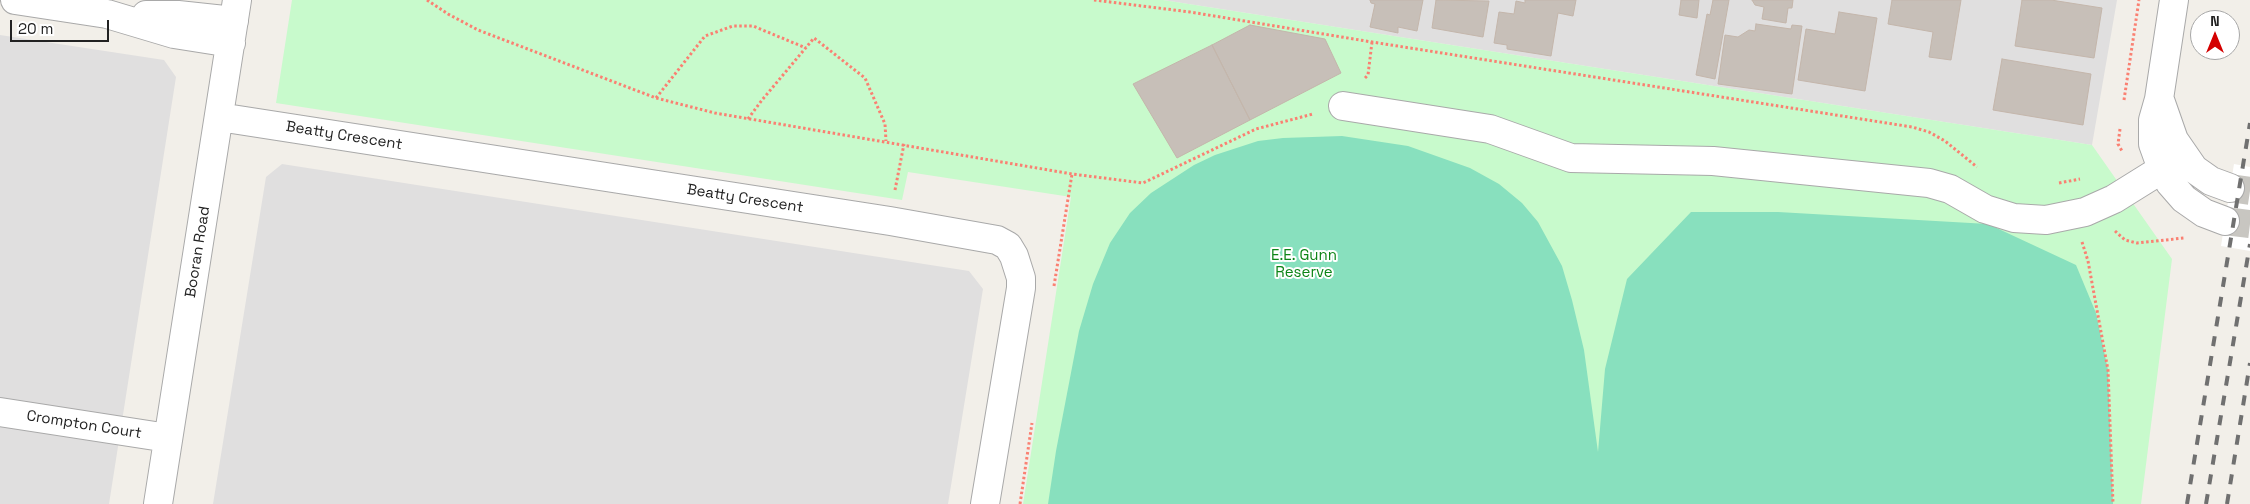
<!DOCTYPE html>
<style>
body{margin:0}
#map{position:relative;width:2250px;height:504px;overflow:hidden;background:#f2efe9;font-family:"Space Grotesk",sans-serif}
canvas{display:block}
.north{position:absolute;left:2190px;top:10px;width:50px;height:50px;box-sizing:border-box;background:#fff;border:1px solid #a7a7a7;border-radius:50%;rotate:0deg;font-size:14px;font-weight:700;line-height:20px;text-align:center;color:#222}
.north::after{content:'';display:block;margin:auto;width:18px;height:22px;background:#d40000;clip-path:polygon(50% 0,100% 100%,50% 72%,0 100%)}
.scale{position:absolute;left:10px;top:20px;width:99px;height:22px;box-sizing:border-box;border:2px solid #222;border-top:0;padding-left:6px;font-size:15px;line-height:18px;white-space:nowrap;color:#222;-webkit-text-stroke:4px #fff;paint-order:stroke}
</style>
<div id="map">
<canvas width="2250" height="504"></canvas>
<div class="north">N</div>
<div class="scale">20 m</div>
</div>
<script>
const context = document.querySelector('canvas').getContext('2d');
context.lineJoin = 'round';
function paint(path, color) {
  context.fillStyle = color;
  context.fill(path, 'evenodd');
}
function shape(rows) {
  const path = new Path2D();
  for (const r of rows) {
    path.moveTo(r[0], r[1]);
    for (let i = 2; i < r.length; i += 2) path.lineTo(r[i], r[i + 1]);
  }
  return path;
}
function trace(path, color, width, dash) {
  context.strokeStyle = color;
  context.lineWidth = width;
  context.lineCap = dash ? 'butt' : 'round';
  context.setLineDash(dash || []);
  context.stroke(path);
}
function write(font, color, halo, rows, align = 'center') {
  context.font = font + ' "Space Grotesk",sans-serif';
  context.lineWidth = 4;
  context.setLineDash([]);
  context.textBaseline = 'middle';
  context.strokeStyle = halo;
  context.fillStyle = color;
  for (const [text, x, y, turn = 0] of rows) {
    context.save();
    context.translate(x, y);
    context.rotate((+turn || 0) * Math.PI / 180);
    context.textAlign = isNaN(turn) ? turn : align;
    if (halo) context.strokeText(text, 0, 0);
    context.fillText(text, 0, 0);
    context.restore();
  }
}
const residential = shape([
 [1163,0,2117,0,2092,145],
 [0,35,164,60,176,77,109,504,0,504],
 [282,164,969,271,983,289,948,504,213,504,266,177]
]);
const park = shape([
 [292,0,1163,0,2092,145,2172,259,2141,504,1023,504,1071,197,908,172,902,200,276,103]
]);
const pitch = shape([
 [1342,136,1408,146,1470,168,1499,184,1522,203,1538,222,1562,266,1572,300,1584,350,1598,452,1605,369,1627,279,1691,212,1778,212,1988,224,2076,265,2096,313,2108,370,2113,504,1048,504,1056,451,1079,331,1093,284,1110,243,1130,213,1151,193,1194,165,1215,155,1258,141,1283,138]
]);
const pier = shape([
 [2234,164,2250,167,2250,251,2221,246]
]);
const building = shape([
 [1370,0,1423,0,1417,31,1398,27,1398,33,1370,27,1375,4,1371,3,1370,0],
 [1436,0,1489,1,1483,37,1432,28,1436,0],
 [1525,0,1576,0,1573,16,1558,13,1551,56,1507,49,1507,45,1494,43,1499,12,1514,14,1516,1,1525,3,1525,0],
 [1681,0,1699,0,1697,18,1679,15,1681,0],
 [1713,0,1729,0,1715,79,1696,75,1707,14,1710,15,1713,0],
 [1752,0,1793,0,1792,8,1788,8,1786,23,1762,19,1764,7,1755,5,1752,0],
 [1892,0,1961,0,1951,60,1929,57,1933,32,1888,24,1892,0],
 [2022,0,2051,0,2102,8,2094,58,2015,46,2022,0],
 [1839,12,1877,18,1865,91,1798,80,1806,29,1835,34,1839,12],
 [1756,24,1791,29,1792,25,1802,26,1792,94,1718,84,1725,35,1738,37,1749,30,1755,31,1756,24],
 [1250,25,1325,39,1341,73,1250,120,1212,45,1250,25],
 [1212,45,1250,120,1177,158,1133,84,1212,45],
 [2002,59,2091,74,2083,125,1993,110,2002,59]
]);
const minorTunnel = shape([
 [2230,188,2250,191],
 [2225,221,2250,224]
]);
const path = shape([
 [427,0,448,14,478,30,656,98,715,113,1072,174,1143,183,1256,129,1313,114],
 [1094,0,1190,12,1372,42,1912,127,1929,132,1945,141,1977,167],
 [1365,78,1368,75,1372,42],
 [656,98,705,36,733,26,753,26,806,48],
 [2124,100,2139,0],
 [748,119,762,100,814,38,865,78,885,124,886,141],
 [2120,129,2118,144,2122,151],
 [2059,183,2080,179],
 [895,190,904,144],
 [2115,231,2125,240,2137,243,2184,238],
 [2082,242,2088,261,2108,370,2113,504],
 [1054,286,1072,174],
 [1020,504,1032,423]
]);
const minor = shape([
 [15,0,107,14,174,34,231,43],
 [2174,0,2159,99,2153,120,2153,144,2162,169,2170,183,2184,199,2204,213,2225,221],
 [146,15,178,15,234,21],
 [2160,100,2174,140,2194,169,2211,181,2230,188],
 [1343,106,1490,129,1571,158,1713,161,1929,183,1950,189,1985,209,2014,218,2046,220,2085,212,2114,199,2183,156],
 [219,117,890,221,997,240,1008,246,1014,256,1021,278,1021,288,985,504],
 [0,412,168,438],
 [158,504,237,0]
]);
const rail = shape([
 [2187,504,2250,123],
 [2206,504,2250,244],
 [2227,504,2250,363]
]);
const streetNames = [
 ["Beatty Crescent",344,136,9],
 ["Beatty Crescent",745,199,9],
 ["Booran Road",198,252,-81],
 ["Crompton Court",84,425,9]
];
const parkNames = [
 ["E.E. Gunn",1304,256],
 ["Reserve",1304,273]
];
paint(residential, '#e0dfdf');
paint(park, '#c8facc');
paint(pitch, '#88e0be');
paint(pier, '#fff');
paint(building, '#c7bfb8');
trace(building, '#c4b6ab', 1);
trace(minorTunnel, '#c8c6c1', 28, [28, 14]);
trace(minor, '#a9a9a9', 30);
trace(path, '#fa8072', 3, [2.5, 2.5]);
trace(minor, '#fff', 28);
trace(rail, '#707070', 4, [10, 10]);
write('15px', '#222', '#fff', streetNames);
write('15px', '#0c8416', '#fff', parkNames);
</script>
